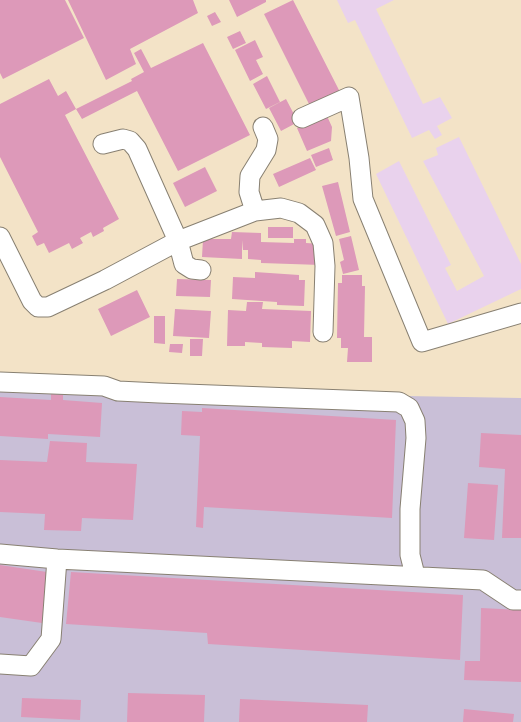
<!DOCTYPE html>
<style>
body{margin:0}
canvas{display:block;background:#f3e3c7}
</style>
<canvas width="521" height="722"></canvas>
<script>
const context = document.querySelector('canvas').getContext('2d');
context.lineJoin = 'round';
function paint(path, color) {
  context.fillStyle = color;
  context.fill(path, 'evenodd');
}
function shape(rows) {
  const path = new Path2D();
  for (const r of rows) {
    path.moveTo(r[0], r[1]);
    for (let i = 2; i < r.length; i += 2) path.lineTo(r[i], r[i + 1]);
  }
  return path;
}
function trace(path, color, width, dash) {
  context.strokeStyle = color;
  context.lineWidth = width;
  context.lineCap = dash ? 'butt' : 'round';
  context.setLineDash(dash || []);
  context.stroke(path);
}
const built = shape([
 [337,0,394,0,376,9,423,104,440,97,452,118,437,126,442,135,435,139,429,130,412,138,355,20,348,23],
 [459,137,521,264,521,289,448,324,376,174,399,161,451,265,445,268,457,291,484,276,423,161,438,155,436,148]
]);
const industrial = shape([
 [0,389,521,398,521,722,0,722]
]);
const building = shape([
 [0,0,65,0,84,38,3,79,0,73],
 [68,0,193,0,198,13,130,49,136,64,106,80],
 [229,0,266,0,266,2,237,17],
 [293,0,340,92,310,106,264,14],
 [215,12,221,22,212,26,207,16],
 [240,31,246,43,233,49,227,37],
 [255,40,263,57,256,60,263,74,250,81,235,50],
 [203,43,250,135,178,171,137,91,82,119,76,109,132,81,131,79,144,72,134,53,141,49,151,68],
 [267,76,280,102,266,109,253,84],
 [49,79,58,96,66,91,76,109,65,115,119,219,103,228,104,231,93,237,91,232,80,238,83,243,72,249,69,243,49,253,44,243,37,246,32,236,38,232,0,157,0,104],
 [286,99,298,122,281,131,269,108],
 [327,116,332,127,331,141,307,151,297,128],
 [329,148,333,160,316,167,311,155],
 [310,158,316,170,279,187,273,174],
 [205,167,217,191,185,207,173,183],
 [338,182,350,232,336,236,322,186],
 [268,227,293,227,293,238,268,238],
 [232,232,261,233,261,242,294,243,294,239,306,239,306,243,321,244,321,265,261,263,261,260,248,259,248,250,243,250,242,240,242,259,202,257,203,239,231,239],
 [351,236,359,270,343,274,340,262,344,260,339,239],
 [255,272,299,275,299,280,305,280,304,306,277,305,277,302,232,299,233,277,255,278],
 [342,275,362,275,362,286,365,286,364,337,372,337,372,362,347,362,348,348,341,348,341,338,337,338,338,283,342,283],
 [177,279,211,280,210,297,176,296],
 [137,290,150,317,111,336,98,309],
 [247,302,263,302,262,309,311,311,310,342,292,341,292,348,262,347,262,343,245,342,245,346,227,346,228,310,246,311],
 [175,309,211,311,209,338,173,336],
 [154,316,165,316,165,344,154,343],
 [190,339,203,339,202,356,190,356],
 [170,344,183,344,182,353,169,352],
 [51,394,63,395,63,400,102,403,100,437,48,434,48,439,0,436,0,397,51,400],
 [202,408,396,420,392,518,204,507,203,528,196,527,200,436,181,435,182,411,202,412],
 [481,433,521,435,521,538,502,538,505,469,479,467],
 [50,441,87,443,86,462,137,464,133,520,82,518,81,531,44,530,45,514,0,512,0,460,47,462],
 [468,483,498,485,494,540,464,538],
 [0,565,47,572,42,623,0,617],
 [71,572,463,595,460,660,208,644,207,633,66,624],
 [481,608,521,610,521,682,464,680,465,661,480,661],
 [128,693,205,695,204,722,127,722],
 [22,698,81,700,80,720,21,717],
 [240,699,368,705,367,722,239,722],
 [464,709,514,714,513,722,463,722]
]);
const minor = shape([
 [302,118,349,97,359,158,363,199,422,342,521,313],
 [103,144,123,139,130,141,137,149,178,241,184,264,192,269,201,270],
 [255,211,249,192,250,176,266,150,268,139,263,127],
 [0,237,32,301,38,307,48,307,105,280,178,241,255,211,281,208,299,213,315,225,323,243,325,266,323,332],
 [0,382,104,386,118,391,159,393,399,402,409,408,415,421,416,438,410,509,410,555,415,575],
 [0,554,57,559,483,580,513,600,521,600],
 [0,664,31,666,51,639,57,559]
]);
paint(built, '#e9d2ed');
paint(industrial, '#c9bfd7');
paint(building, '#dd99b9');
trace(minor, '#888072', 21);
trace(minor, '#fff', 19);
</script>
